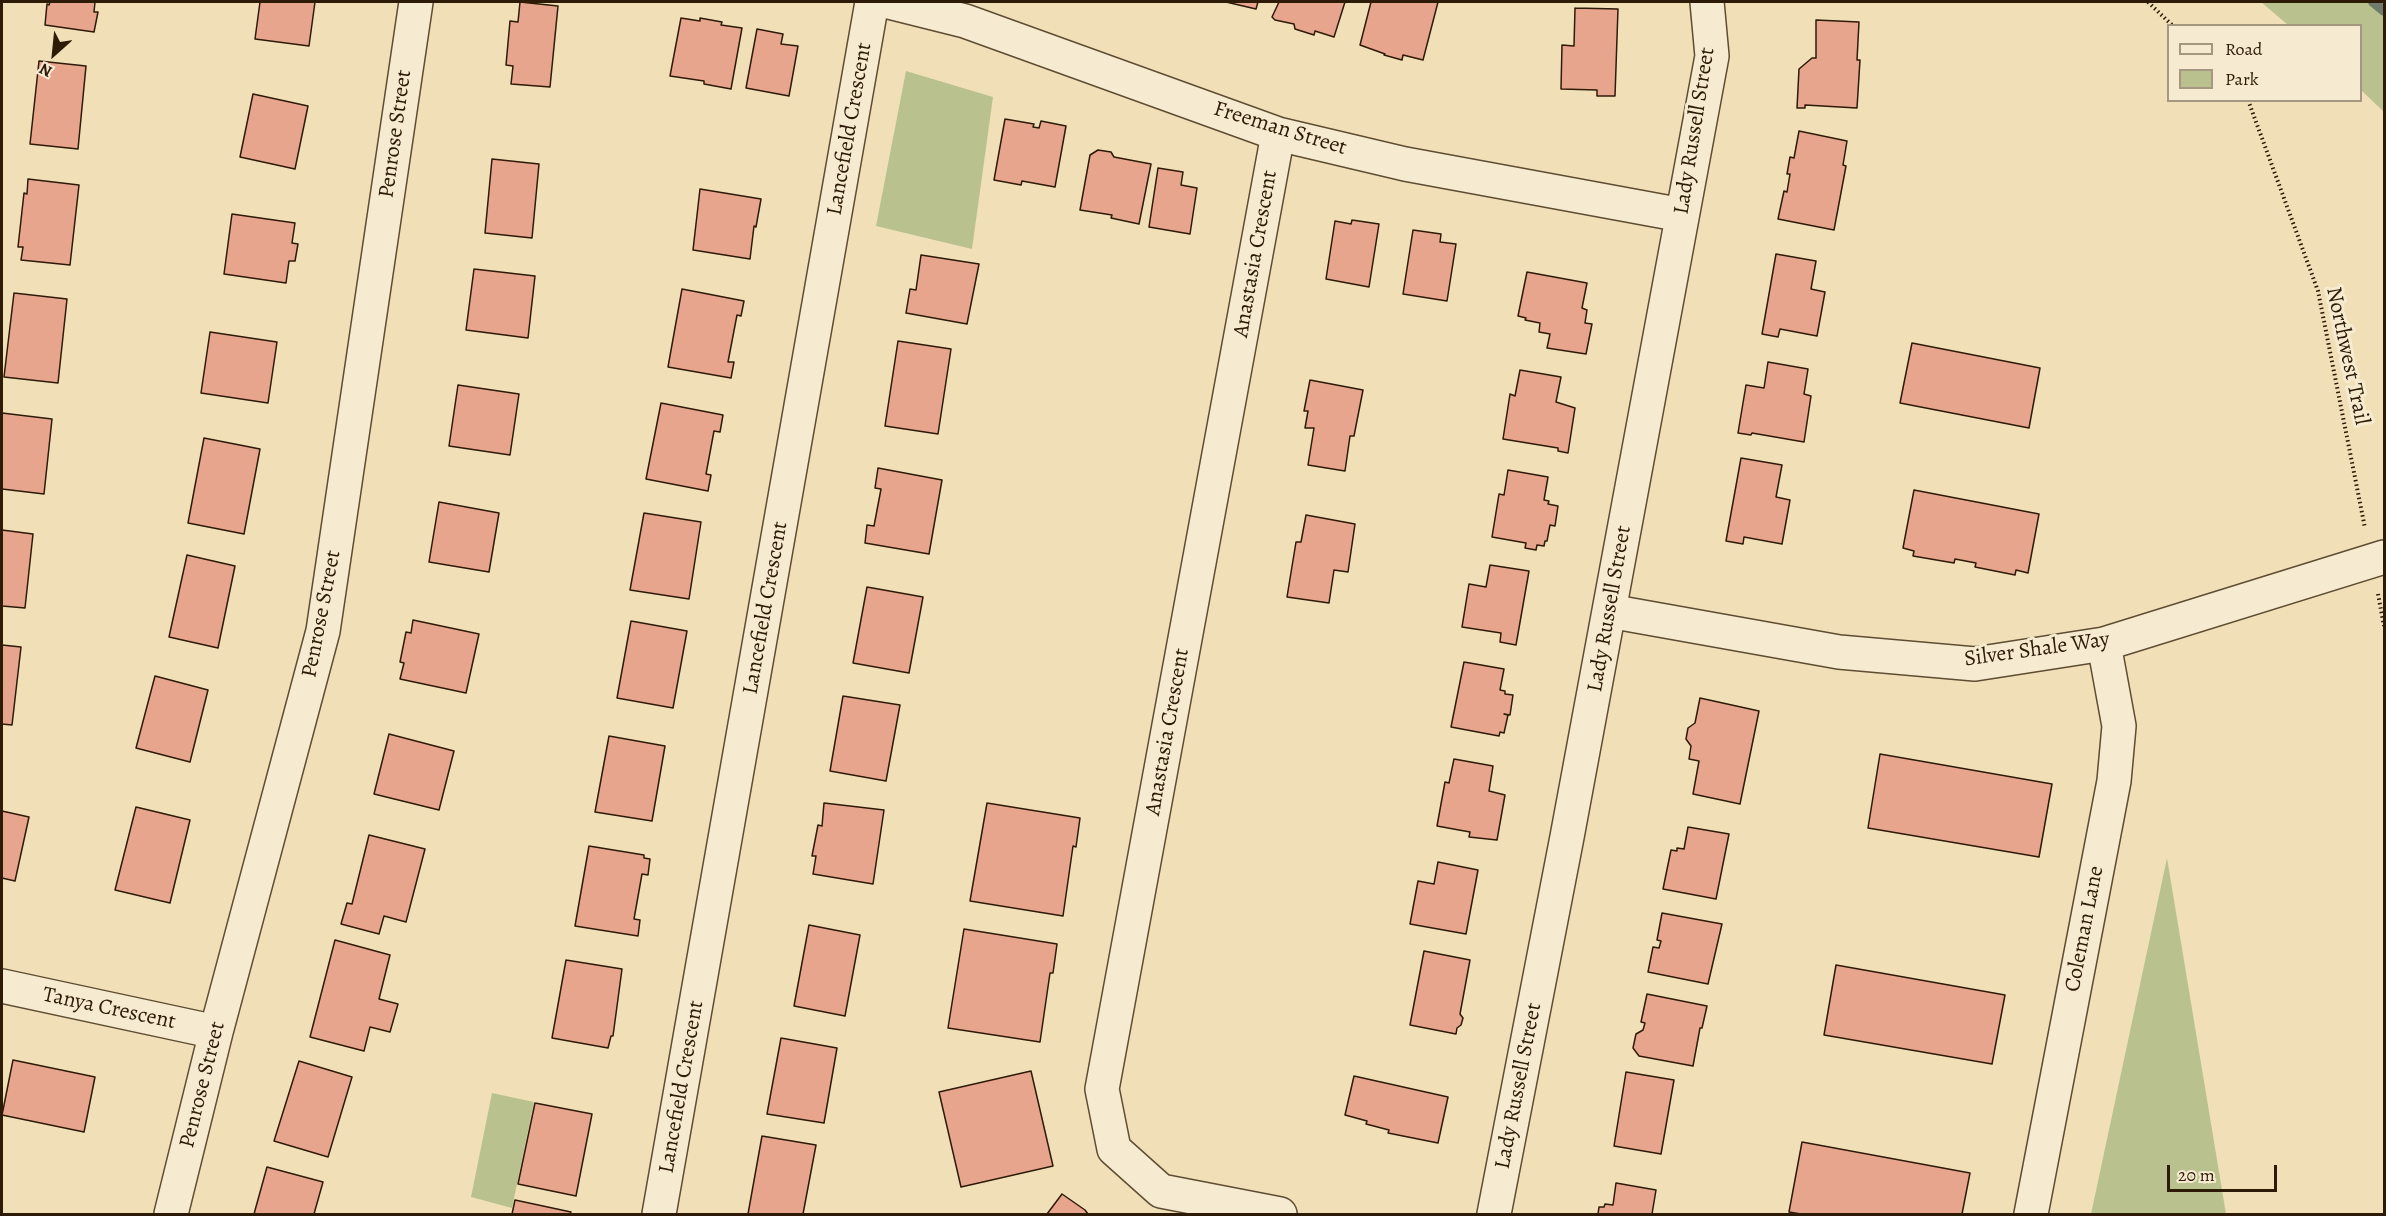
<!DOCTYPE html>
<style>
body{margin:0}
#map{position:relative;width:2386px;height:1216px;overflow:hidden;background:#f1e0b7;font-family:Alegreya,serif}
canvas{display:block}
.frame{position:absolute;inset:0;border:3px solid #2d1a07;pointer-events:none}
.legend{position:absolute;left:2167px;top:24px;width:195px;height:78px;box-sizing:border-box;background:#f6ebd0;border:2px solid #a69780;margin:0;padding:8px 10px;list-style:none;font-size:18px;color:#2d1a07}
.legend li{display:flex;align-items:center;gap:12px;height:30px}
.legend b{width:30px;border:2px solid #a69780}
.north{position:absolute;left:24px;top:24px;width:60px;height:60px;-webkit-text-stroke:4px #f6ebd0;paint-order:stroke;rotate:207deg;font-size:16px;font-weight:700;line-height:24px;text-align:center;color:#2d1a07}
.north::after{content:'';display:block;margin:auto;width:21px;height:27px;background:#2d1a07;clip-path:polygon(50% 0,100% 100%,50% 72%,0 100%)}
.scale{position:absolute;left:2167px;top:1165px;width:110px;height:27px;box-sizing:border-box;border:3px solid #2d1a07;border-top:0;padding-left:8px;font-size:18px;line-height:21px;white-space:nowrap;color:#2d1a07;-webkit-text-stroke:4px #f6ebd0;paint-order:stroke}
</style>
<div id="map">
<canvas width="2386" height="1216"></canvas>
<div class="frame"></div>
<ul class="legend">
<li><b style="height:8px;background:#f6ebd0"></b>Road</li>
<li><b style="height:16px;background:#b9c28f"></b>Park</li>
</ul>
<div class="north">N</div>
<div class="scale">20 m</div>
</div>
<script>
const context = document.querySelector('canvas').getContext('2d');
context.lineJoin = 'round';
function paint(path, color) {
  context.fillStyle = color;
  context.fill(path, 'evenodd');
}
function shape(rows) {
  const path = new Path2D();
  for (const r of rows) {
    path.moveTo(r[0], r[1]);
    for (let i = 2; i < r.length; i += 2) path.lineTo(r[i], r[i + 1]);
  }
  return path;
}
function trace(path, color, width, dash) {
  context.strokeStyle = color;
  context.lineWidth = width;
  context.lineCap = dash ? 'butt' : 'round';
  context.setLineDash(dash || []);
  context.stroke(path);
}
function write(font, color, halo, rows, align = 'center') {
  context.font = font + ' Alegreya,serif';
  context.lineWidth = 6;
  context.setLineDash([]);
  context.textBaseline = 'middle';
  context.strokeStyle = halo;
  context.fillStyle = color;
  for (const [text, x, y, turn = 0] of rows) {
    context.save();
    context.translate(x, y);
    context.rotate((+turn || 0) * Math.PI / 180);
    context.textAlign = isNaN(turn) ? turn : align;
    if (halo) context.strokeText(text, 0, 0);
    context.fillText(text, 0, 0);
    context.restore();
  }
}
const green = shape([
 [2261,2,2384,2,2384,112,2361,90,2360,26,2288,25],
 [906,71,993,97,972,249,876,226],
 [2167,858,2226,1214,2091,1214],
 [492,1093,534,1102,512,1208,471,1197]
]);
const stream = shape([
 [2373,2,2384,11]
]);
const building = shape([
 [50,2,95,2,94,12,98,12,94,32,45,25,47,4,49,5,50,2],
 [260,2,315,2,309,46,255,39,260,2],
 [520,2,558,6,550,87,511,84,513,66,506,65,510,21,518,22,520,2],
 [1226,2,1258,2,1256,9,1226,2],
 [1279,2,1345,2,1334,37,1315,31,1314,35,1295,29,1294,24,1275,20,1272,17,1279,2],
 [1371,2,1438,2,1423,60,1403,55,1402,60,1384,55,1385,54,1360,45,1371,2],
 [1575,8,1618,9,1615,96,1597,96,1597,90,1561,89,1562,45,1574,46,1575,8],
 [681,18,700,21,700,18,722,22,721,25,742,28,731,89,704,84,704,81,670,76,681,18],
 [1816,20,1859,22,1857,60,1860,60,1857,108,1805,105,1805,108,1797,108,1799,69,1812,58,1816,58,1816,20],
 [757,29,783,34,781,44,798,46,789,96,746,88,757,29],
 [39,61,86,66,78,149,30,144,39,61],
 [253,94,308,106,295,169,240,157,253,94],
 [1005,119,1034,124,1033,127,1039,128,1041,121,1066,126,1055,187,1022,181,1021,185,994,180,1005,119],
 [1799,131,1847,141,1843,165,1846,166,1834,230,1778,219,1784,191,1787,192,1790,174,1787,174,1790,157,1794,158,1799,131],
 [1098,150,1111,152,1114,157,1151,164,1139,224,1111,218,1112,215,1080,210,1090,155,1098,150],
 [492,159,539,164,532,238,485,233,492,159],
 [1158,168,1183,172,1181,185,1197,188,1190,234,1149,227,1158,168],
 [28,179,79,185,70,265,21,260,23,247,18,247,24,193,27,194,28,179],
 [700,189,761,199,756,227,754,226,750,259,693,250,700,189],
 [232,214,295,223,292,243,298,244,295,261,289,261,286,283,224,274,232,214],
 [1352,220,1379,224,1369,287,1326,279,1335,221,1351,224,1352,220],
 [1413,230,1441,234,1440,242,1456,244,1447,301,1403,294,1413,230],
 [1776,254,1816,261,1811,289,1825,292,1817,336,1780,329,1778,337,1762,334,1776,254],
 [921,255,979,264,967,324,906,313,910,289,916,290,921,255],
 [474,269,535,276,528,338,466,330,474,269],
 [1527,272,1587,283,1582,308,1587,310,1585,323,1592,324,1586,354,1547,348,1550,334,1539,332,1540,323,1525,320,1526,318,1518,316,1527,272],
 [682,289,744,301,741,316,737,315,728,362,734,362,731,378,668,367,682,289],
 [14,293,67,299,58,383,4,377,14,293],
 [210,332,277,342,268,403,201,393,210,332],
 [898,341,951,349,938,434,885,426,898,341],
 [1912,343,2040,368,2029,428,1900,403,1912,343],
 [1768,362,1808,369,1804,394,1811,396,1804,442,1752,433,1751,435,1738,433,1746,385,1764,388,1768,362],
 [1520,370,1561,377,1556,402,1575,408,1568,453,1558,451,1558,448,1503,439,1510,394,1515,396,1520,370],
 [1310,380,1363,390,1354,436,1350,436,1345,471,1308,465,1314,428,1305,428,1308,411,1304,411,1310,380],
 [458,385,519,394,510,455,449,446,458,385],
 [661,403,723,415,720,432,714,431,706,474,711,475,708,491,646,479,661,403],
 [2,413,52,419,44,494,2,489,2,413],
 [204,438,260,449,244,534,188,523,204,438],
 [1741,458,1782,465,1776,497,1790,500,1782,544,1744,537,1743,544,1726,541,1741,458],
 [878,468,942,480,929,554,865,543,867,525,874,526,881,489,875,488,878,468],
 [1508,470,1548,477,1544,500,1549,501,1548,504,1558,506,1555,526,1550,525,1547,541,1545,541,1544,546,1537,545,1536,550,1525,548,1526,543,1492,537,1499,494,1504,495,1508,470],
 [1914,490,2039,514,2028,573,2016,570,2015,575,1975,567,1976,563,1955,559,1954,563,1913,556,1914,551,1903,548,1914,490],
 [439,502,499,513,489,572,429,562,439,502],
 [644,513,701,522,689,599,630,590,644,513],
 [1306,515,1355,524,1348,572,1334,570,1329,603,1287,597,1296,542,1301,542,1306,515],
 [2,530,33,534,25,608,2,606,2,530],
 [187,555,235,566,218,648,169,637,187,555],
 [1490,565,1529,571,1516,645,1500,642,1501,633,1462,627,1469,584,1486,587,1490,565],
 [867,587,923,597,909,673,853,663,867,587],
 [413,620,479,634,466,693,400,679,404,663,400,662,406,632,411,633,413,620],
 [631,621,687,631,673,708,617,698,631,621],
 [2,645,21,647,12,725,2,724,2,645],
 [1464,662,1504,669,1500,690,1505,691,1505,694,1513,695,1510,715,1504,714,1508,715,1504,733,1500,732,1499,736,1451,727,1464,662],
 [155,676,208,690,190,762,136,748,155,676],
 [843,696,900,705,886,781,830,771,843,696],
 [1700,698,1759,711,1740,804,1693,794,1699,761,1689,759,1691,746,1686,739,1688,728,1695,723,1700,698],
 [389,734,454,751,439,810,374,794,389,734],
 [609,736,665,746,652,821,595,812,609,736],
 [1880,754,2052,784,2039,857,1868,828,1880,754],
 [1454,759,1493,766,1489,791,1505,795,1497,840,1469,837,1470,832,1437,826,1445,782,1449,783,1454,759],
 [824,803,884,810,873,884,813,874,816,856,812,856,818,825,822,826,824,803],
 [987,803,1080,818,1076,847,1073,846,1063,916,970,901,987,803],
 [136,807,190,820,170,903,115,890,136,807],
 [2,811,29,817,15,881,2,878,2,811],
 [1688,827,1729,834,1716,899,1663,889,1671,850,1677,851,1677,848,1684,849,1688,827],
 [369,835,425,849,406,922,384,916,379,934,341,924,347,903,352,904,369,835],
 [589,846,644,855,644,858,650,859,648,875,642,874,634,919,640,920,638,936,575,926,589,846],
 [1438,862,1478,870,1466,934,1410,924,1418,881,1434,884,1438,862],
 [1662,913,1722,924,1708,984,1648,972,1653,947,1659,948,1661,941,1657,940,1662,913],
 [809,925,860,935,845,1016,794,1006,809,925],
 [964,929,1057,944,1053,973,1050,973,1040,1042,948,1028,964,929],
 [335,940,390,955,379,999,398,1004,390,1032,370,1027,364,1051,310,1037,335,940],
 [1424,951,1470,960,1460,1014,1463,1018,1461,1025,1457,1028,1456,1034,1410,1025,1424,951],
 [566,960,622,969,613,1036,611,1036,608,1048,552,1038,566,960],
 [1836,965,2005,995,1992,1064,1824,1035,1836,965],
 [1647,994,1707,1006,1702,1028,1700,1028,1693,1066,1639,1056,1633,1048,1636,1034,1643,1030,1645,1023,1641,1022,1647,994],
 [781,1038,837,1048,824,1123,767,1114,781,1038],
 [13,1060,95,1077,84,1132,2,1115,13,1060],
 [299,1061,352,1077,328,1157,274,1141,299,1061],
 [1031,1071,1053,1166,961,1187,939,1092,1031,1071],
 [1626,1072,1674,1080,1661,1154,1614,1146,1626,1072],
 [1354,1076,1448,1097,1438,1143,1388,1133,1389,1130,1366,1124,1367,1121,1345,1115,1354,1076],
 [535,1103,592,1114,576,1196,518,1184,535,1103],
 [762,1136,816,1145,803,1214,748,1214,762,1136],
 [1802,1142,1970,1173,1962,1214,1801,1214,1789,1212,1802,1142],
 [267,1167,323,1182,314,1214,254,1214,267,1167],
 [1616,1183,1656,1190,1652,1214,1598,1214,1599,1207,1604,1207,1605,1204,1613,1205,1616,1183],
 [1062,1194,1085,1210,1088,1214,1047,1214,1062,1194],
 [515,1200,571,1212,570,1214,512,1214,515,1200]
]);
const path = shape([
 [2148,2,2173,26],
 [2248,100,2318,291,2365,528],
 [2378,594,2384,626]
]);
const minor = shape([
 [889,2,965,21,1278,134,1405,164,1682,215],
 [1278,134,1102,1089,1114,1149,1161,1191,1280,1214],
 [1609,611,1839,652,1975,664,2104,644,2384,557],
 [2,986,216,1032],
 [171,1214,216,1032,323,631,416,2],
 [659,1214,872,2],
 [1494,1214,1567,837,1712,56,1707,2],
 [2031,1214,2114,781,2119,726,2104,644]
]);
const streetNames = [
 ["Lancefield Crescent",850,129,-80],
 ["Freeman Street",1280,129,17],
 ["Lady Russell Street",1695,131,-81],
 ["Penrose Street",396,134,-82],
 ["Anastasia Crescent",1256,254,-80],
 ["Northwest Trail",2347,356,78],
 ["Lancefield Crescent",766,608,-80],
 ["Lady Russell Street",1610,609,-80],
 ["Penrose Street",322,614,-79],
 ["Silver Shale Way",2037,650,-8],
 ["Anastasia Crescent",1168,732,-80],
 ["Coleman Lane",2085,929,-79],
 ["Tanya Crescent",109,1009,12],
 ["Penrose Street",203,1085,-76],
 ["Lady Russell Street",1519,1086,-79],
 ["Lancefield Crescent",682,1087,-80]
];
paint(green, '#b9c28f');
trace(stream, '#6f7c6b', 10);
paint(building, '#e8a58d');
trace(building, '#2d1a07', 1.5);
trace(minor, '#5e4c33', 36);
trace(path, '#2d1a07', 4, [1.5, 3]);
trace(minor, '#f6ebd0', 33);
write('22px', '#2d1a07', '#f6ebd0', streetNames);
</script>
